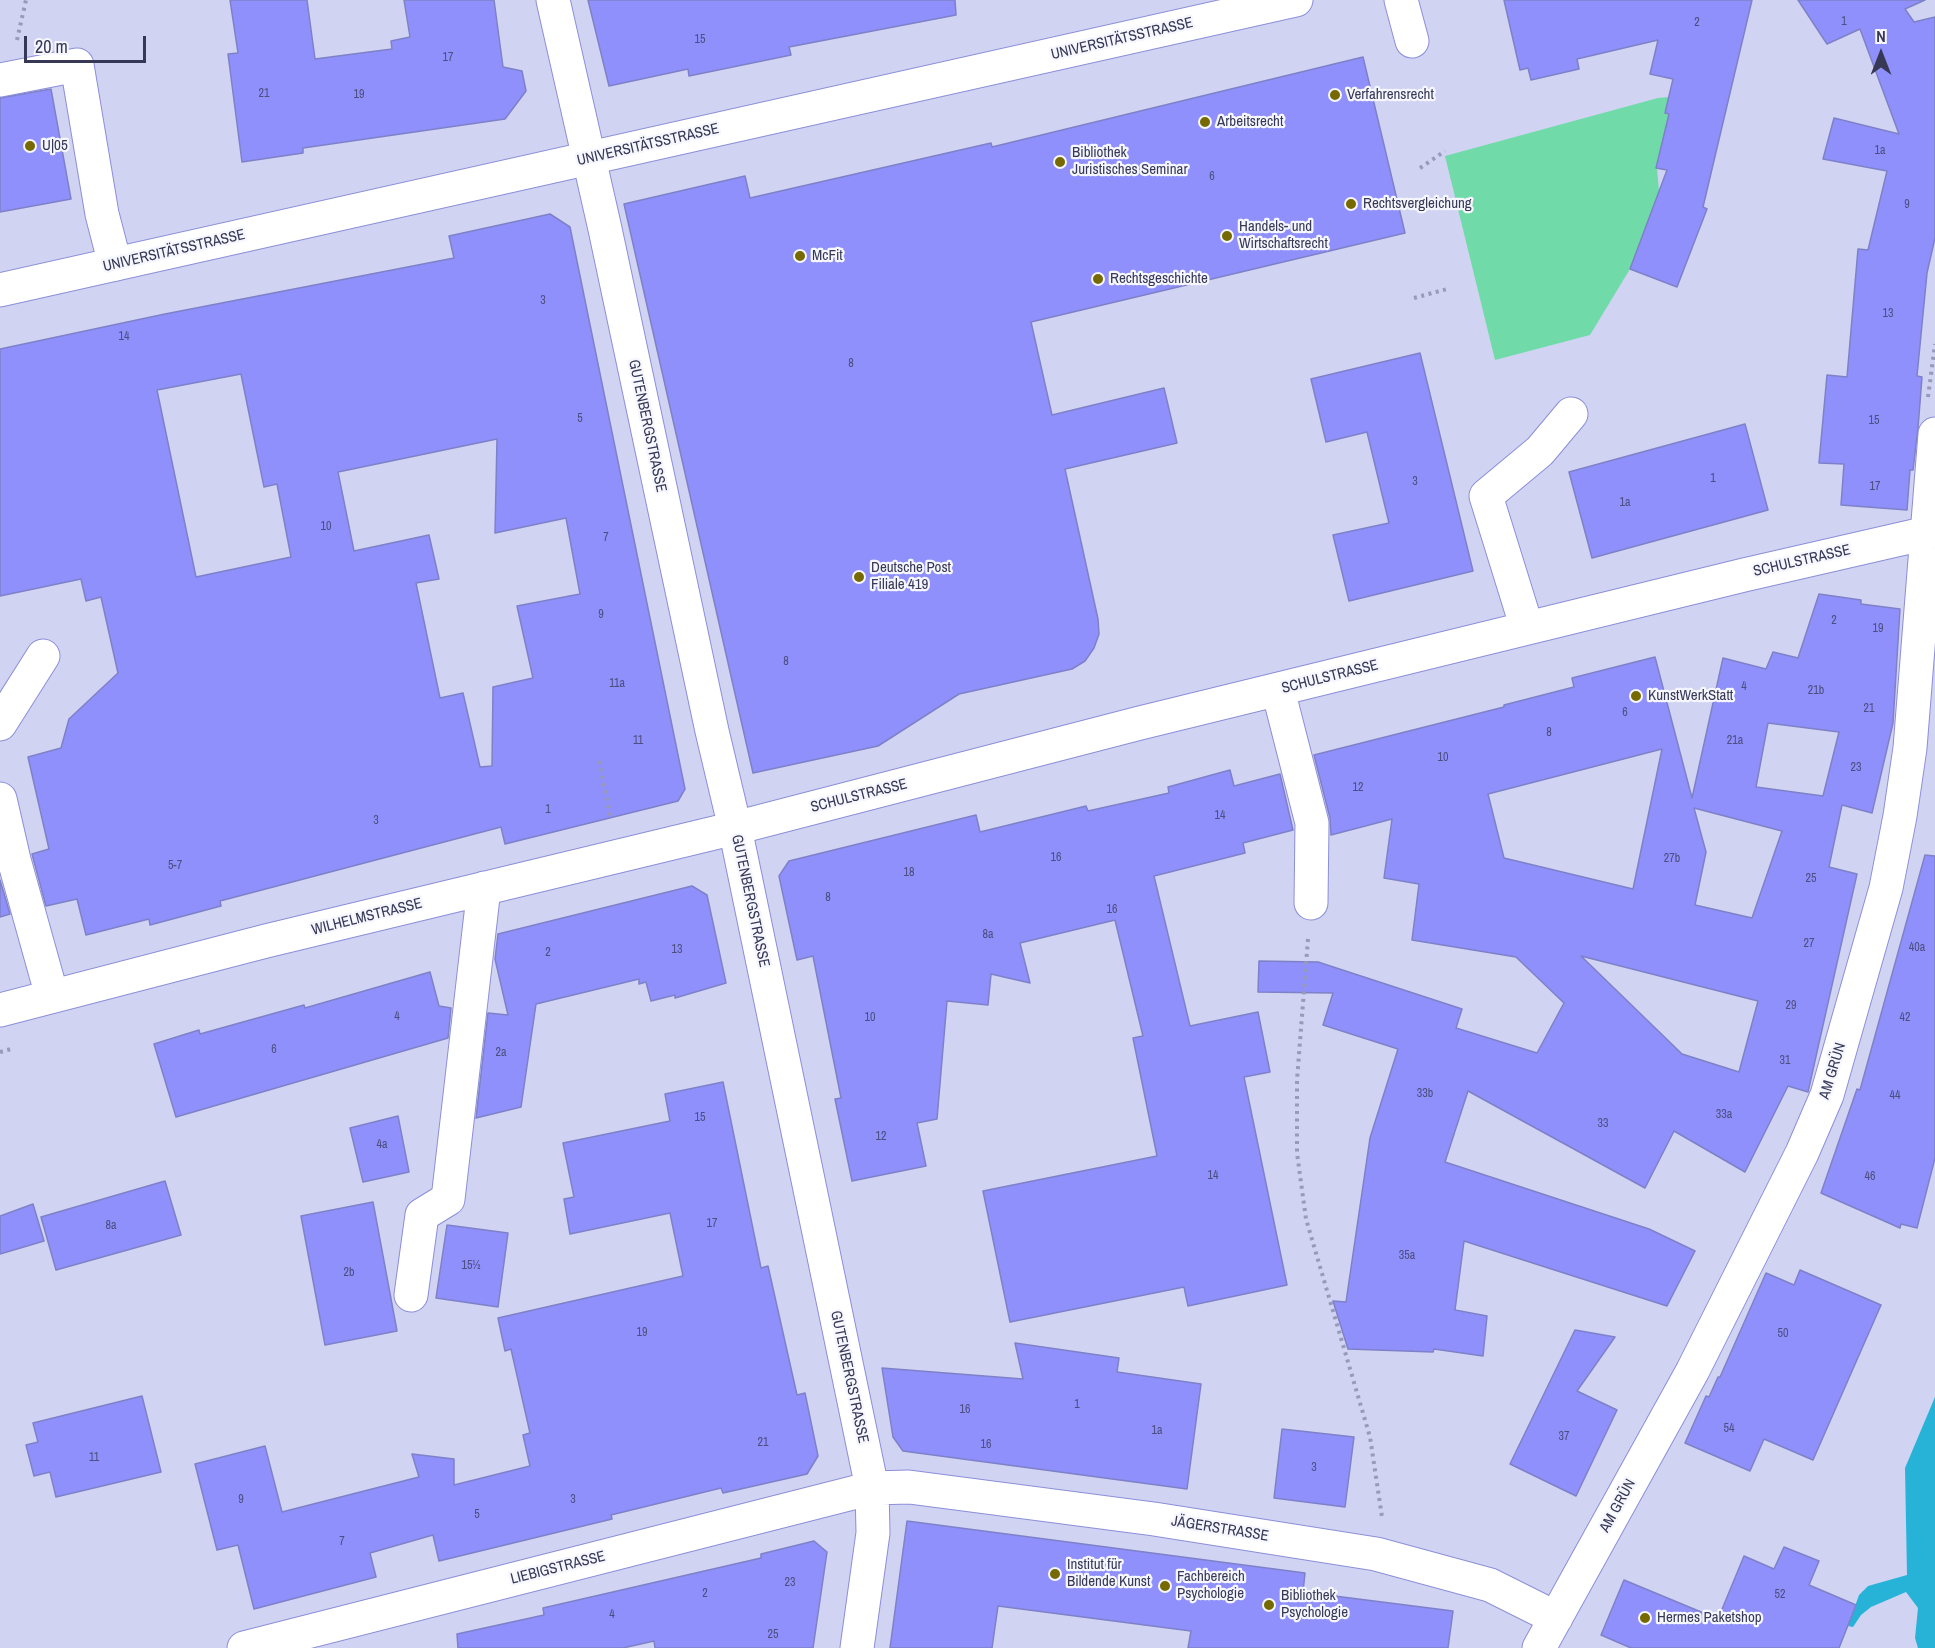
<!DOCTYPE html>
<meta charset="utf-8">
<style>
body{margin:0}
#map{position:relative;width:1935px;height:1648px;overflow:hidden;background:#d0d3f2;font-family:"Archivo Narrow",sans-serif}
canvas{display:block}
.north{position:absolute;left:1851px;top:24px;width:60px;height:60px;-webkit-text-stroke:4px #f5f6fe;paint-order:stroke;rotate:0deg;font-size:16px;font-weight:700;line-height:24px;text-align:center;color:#363856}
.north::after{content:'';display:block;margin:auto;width:21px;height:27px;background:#363856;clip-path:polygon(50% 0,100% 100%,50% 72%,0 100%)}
.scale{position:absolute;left:24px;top:36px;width:122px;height:27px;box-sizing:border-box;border:3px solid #363856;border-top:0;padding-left:8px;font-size:18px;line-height:21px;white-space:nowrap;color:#363856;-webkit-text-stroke:4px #f5f6fe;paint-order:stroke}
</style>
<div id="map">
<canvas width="1935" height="1648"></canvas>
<div class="north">N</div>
<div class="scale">20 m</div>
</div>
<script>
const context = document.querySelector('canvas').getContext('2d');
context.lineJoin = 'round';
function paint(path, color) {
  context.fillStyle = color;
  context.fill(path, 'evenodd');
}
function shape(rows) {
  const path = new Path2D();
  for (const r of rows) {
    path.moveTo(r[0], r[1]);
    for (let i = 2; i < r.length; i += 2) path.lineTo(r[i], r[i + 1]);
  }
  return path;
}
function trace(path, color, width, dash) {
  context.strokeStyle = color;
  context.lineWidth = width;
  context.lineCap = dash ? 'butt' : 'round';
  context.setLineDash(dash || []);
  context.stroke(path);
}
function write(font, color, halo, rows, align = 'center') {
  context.font = font + ' "Archivo Narrow",sans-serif';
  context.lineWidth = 4.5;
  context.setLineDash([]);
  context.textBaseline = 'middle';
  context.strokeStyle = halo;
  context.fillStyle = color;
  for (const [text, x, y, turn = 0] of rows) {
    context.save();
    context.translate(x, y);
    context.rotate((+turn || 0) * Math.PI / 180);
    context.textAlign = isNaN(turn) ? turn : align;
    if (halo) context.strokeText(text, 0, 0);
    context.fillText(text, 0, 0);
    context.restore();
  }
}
const green = shape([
 [1669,97,1665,113,1669,114,1657,168,1659,191,1630,269,1590,335,1495,360,1445,156,1658,98]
]);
const water = shape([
 [1935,1397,1935,1648,1918,1648,1915,1638,1918,1608,1906,1592,1871,1607,1861,1615,1853,1627,1848,1626,1859,1595,1868,1586,1907,1575,1905,1468]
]);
const building = shape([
 [230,0,307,0,315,59,392,49,391,41,410,37,404,0,494,0,503,67,522,71,526,91,505,119,303,148,303,153,242,162,228,54,238,53,230,0],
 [588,0,955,0,956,15,789,47,791,55,689,76,688,69,609,86,588,0],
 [1504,0,1752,0,1703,207,1707,209,1677,287,1630,269,1667,170,1656,168,1669,114,1665,113,1673,79,1650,74,1658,40,1577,59,1579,69,1531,80,1528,68,1520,70,1504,0],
 [1798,0,1925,0,1905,9,1914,22,1935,17,1935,238,1927,273,1917,376,1922,377,1918,428,1913,470,1910,470,1907,510,1841,505,1844,464,1819,463,1827,375,1847,377,1858,249,1868,250,1887,171,1823,159,1834,118,1899,134,1860,29,1827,44,1798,0],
 [1363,57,1405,233,1031,322,1052,415,1164,388,1177,443,1065,469,1098,619,1099,634,1094,648,1085,661,1072,669,959,694,878,746,753,773,624,204,745,176,750,198,991,143,992,147,1363,57],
 [51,89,71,199,0,212,0,98,51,89],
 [550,214,570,227,685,789,678,801,505,844,501,827,220,901,221,906,150,925,149,919,86,935,77,899,46,906,32,854,49,849,28,757,61,748,69,719,118,673,101,597,86,601,81,579,0,596,0,349,165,314,454,258,449,236,550,214],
 [241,374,264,487,277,484,291,557,196,577,157,390,241,374],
 [497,439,495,533,566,518,580,594,517,606,533,678,493,687,492,766,480,767,463,693,440,698,416,583,439,579,429,535,354,551,338,472,497,439],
 [1420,353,1473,571,1349,601,1333,535,1389,523,1367,432,1326,442,1311,379,1420,353],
 [1745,424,1768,510,1592,558,1569,472,1745,424],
 [1819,594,1861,600,1861,604,1900,609,1893,723,1872,813,1842,805,1829,867,1857,874,1808,1092,1788,1086,1745,1172,1674,1131,1645,1188,1468,1091,1445,1162,1649,1229,1695,1251,1667,1306,1464,1241,1455,1310,1487,1316,1483,1356,1434,1349,1433,1352,1348,1349,1333,1301,1346,1302,1370,1138,1398,1049,1323,1025,1333,993,1258,992,1259,961,1318,962,1462,1009,1456,1028,1537,1053,1564,1003,1516,957,1412,940,1419,884,1384,878,1392,819,1331,835,1330,818,1314,755,1504,707,1504,705,1574,687,1572,678,1655,657,1692,798,1723,658,1766,669,1773,652,1798,658,1819,594],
 [1768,723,1839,732,1823,796,1756,787,1768,723],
 [1662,749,1633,889,1504,858,1488,794,1662,749],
 [1694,808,1782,831,1752,918,1695,905,1706,852,1694,808],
 [1581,956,1758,1001,1739,1072,1682,1054,1581,956],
 [1230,770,1234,786,1280,774,1293,830,1243,843,1245,853,1154,876,1190,1026,1258,1012,1270,1072,1244,1077,1287,1285,1188,1306,1184,1287,1010,1322,983,1191,1157,1156,1133,1038,1143,1036,1115,920,1020,943,1030,983,991,974,988,1005,947,1001,937,1119,917,1123,926,1166,852,1181,835,1099,841,1098,813,956,797,960,779,876,789,861,976,815,980,832,1086,806,1088,811,1169,793,1168,787,1230,770],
 [1925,855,1935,856,1935,1158,1917,1228,1901,1224,1900,1228,1821,1193,1857,1089,1860,1090,1925,855],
 [0,880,10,914,0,917,0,880],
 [692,886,707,895,726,983,675,998,675,995,651,1001,646,982,639,984,639,979,536,1004,521,1107,476,1118,488,1013,508,1015,495,959,498,934,692,886],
 [430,972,439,1006,451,1008,448,1038,176,1117,154,1044,199,1030,200,1034,304,1005,305,1008,430,972],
 [723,1082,761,1268,768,1266,797,1395,805,1393,818,1456,807,1474,723,1493,721,1488,611,1515,612,1519,439,1561,433,1535,370,1553,376,1577,254,1609,238,1545,217,1550,195,1464,265,1446,282,1512,419,1477,412,1454,454,1459,454,1485,530,1466,523,1435,530,1433,511,1349,505,1351,498,1318,683,1276,670,1213,570,1234,564,1199,574,1197,563,1143,670,1121,665,1094,723,1082],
 [398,1116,409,1172,363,1182,350,1128,398,1116],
 [165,1181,181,1235,56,1270,41,1217,165,1181],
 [373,1202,397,1331,325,1345,301,1216,373,1202],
 [33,1204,44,1241,0,1254,0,1216,33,1204],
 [447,1225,508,1233,498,1307,436,1298,447,1225],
 [1800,1270,1881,1305,1813,1460,1764,1439,1750,1471,1685,1443,1706,1396,1709,1397,1718,1377,1720,1377,1766,1273,1794,1285,1800,1270],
 [1575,1330,1615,1337,1577,1391,1617,1410,1576,1496,1510,1464,1575,1330],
 [1015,1343,1119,1358,1117,1372,1201,1384,1187,1489,903,1451,893,1437,882,1368,1023,1379,1015,1343],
 [142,1396,161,1472,56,1497,50,1472,34,1476,26,1445,38,1442,33,1423,142,1396],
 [1282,1429,1354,1437,1345,1507,1274,1498,1282,1429],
 [907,1521,1305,1573,1303,1592,1453,1611,1448,1648,1188,1648,1191,1631,998,1606,992,1648,890,1648,907,1521],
 [814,1541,827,1552,813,1648,655,1648,654,1641,623,1648,458,1648,457,1634,544,1615,543,1608,761,1558,761,1554,814,1541],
 [1784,1547,1819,1561,1809,1585,1856,1605,1839,1648,1631,1648,1601,1635,1624,1580,1718,1619,1744,1556,1774,1569,1784,1547]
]);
const path = shape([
 [17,40,26,0],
 [1420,168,1445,151],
 [1414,298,1447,289],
 [1928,397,1935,344],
 [599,761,611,819],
 [1308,939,1297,1080,1297,1153,1306,1219,1370,1437,1382,1517],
 [0,1052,11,1049]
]);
const minor = shape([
 [553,0,605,229,712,731,735,828,872,1488,873,1533,857,1648],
 [1401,0,1412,41],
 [0,80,77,65,102,214,115,264],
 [1527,628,1486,496,1540,451,1571,414],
 [1278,690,1312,823,1311,903],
 [0,724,43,656],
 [0,799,14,860,52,996],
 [0,1010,266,941,735,828,1140,723,1744,575,1927,533],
 [411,1295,422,1215,448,1199,484,888],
 [244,1648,872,1488,909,1487,1154,1519,1376,1554,1490,1585,1556,1618],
 [1539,1648,1692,1372,1802,1153,1827,1095,1886,888,1900,816,1910,748,1935,434]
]);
const major = shape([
 [0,290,1296,0]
]);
const markers = [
 [1335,95,6,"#766900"],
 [1205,122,6,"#766900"],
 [30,146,6,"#766900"],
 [1060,162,6,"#766900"],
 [1351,204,6,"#766900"],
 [1227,236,6,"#766900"],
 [800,256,6,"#766900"],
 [1098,279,6,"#766900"],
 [859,577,6,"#766900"],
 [1636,696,6,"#766900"],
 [1055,1574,6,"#766900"],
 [1165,1586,6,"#766900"],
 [1269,1605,6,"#766900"],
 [1645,1618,6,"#766900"]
];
const numberNames = [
 ["1",1844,22],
 ["2",1697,23],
 ["15",700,40],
 ["17",448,58],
 ["21",264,94],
 ["19",359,95],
 ["1a",1880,151],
 ["6",1212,177],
 ["9",1907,205],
 ["3",543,301],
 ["13",1888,314],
 ["14",124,337],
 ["8",851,364],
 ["5",580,419],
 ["15",1874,421],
 ["1",1713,479],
 ["3",1415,482],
 ["17",1875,487],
 ["1a",1625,503],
 ["10",326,527],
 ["7",606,538],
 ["9",601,615],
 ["2",1834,621],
 ["19",1878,629],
 ["8",786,662],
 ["11a",617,684],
 ["4",1744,687],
 ["21b",1816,691],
 ["21",1869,709],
 ["6",1625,713],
 ["8",1549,733],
 ["11",638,741],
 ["21a",1735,741],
 ["10",1443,758],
 ["23",1856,768],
 ["12",1358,788],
 ["1",548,810],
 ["14",1220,816],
 ["3",376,821],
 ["16",1056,858],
 ["27b",1672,859],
 ["5-7",175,866],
 ["18",909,873],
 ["25",1811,879],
 ["8",828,898],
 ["16",1112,910],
 ["8a",988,935],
 ["27",1809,944],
 ["40a",1917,948],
 ["13",677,950],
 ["2",548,953],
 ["29",1791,1006],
 ["4",397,1017],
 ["10",870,1018],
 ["42",1905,1018],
 ["6",274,1050],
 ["2a",501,1053],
 ["31",1785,1061],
 ["33b",1425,1094],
 ["44",1895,1096],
 ["33a",1724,1115],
 ["15",700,1118],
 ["33",1603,1124],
 ["12",881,1137],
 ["4a",382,1145],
 ["14",1213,1176],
 ["46",1870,1177],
 ["17",712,1224],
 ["8a",111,1226],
 ["35a",1407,1256],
 ["15½",471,1266],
 ["2b",349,1273],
 ["19",642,1333],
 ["50",1783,1334],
 ["1",1077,1405],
 ["16",965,1410],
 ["54",1729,1429],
 ["1a",1157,1431],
 ["37",1564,1437],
 ["21",763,1443],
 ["16",986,1445],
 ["11",94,1458],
 ["3",1314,1468],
 ["9",241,1500],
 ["3",573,1500],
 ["5",477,1515],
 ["7",342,1542],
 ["23",790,1583],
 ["2",705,1594],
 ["52",1780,1595],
 ["4",612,1615],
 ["25",773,1635]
];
const streetNames = [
 ["UNIVERSITÄTSSTRASSE",1122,39,-13],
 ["UNIVERSITÄTSSTRASSE",648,145,-13],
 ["UNIVERSITÄTSSTRASSE",174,251,-13],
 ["GUTENBERGSTRASSE",647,426,78],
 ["SCHULSTRASSE",1802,561,-13],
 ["SCHULSTRASSE",1330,677,-14],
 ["SCHULSTRASSE",859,796,-14],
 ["GUTENBERGSTRASSE",750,901,78],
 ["WILHELMSTRASSE",367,917,-14],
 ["AM GRÜN",1833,1071,-73],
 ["GUTENBERGSTRASSE",849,1377,78],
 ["AM GRÜN",1618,1506,-61],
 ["JÄGERSTRASSE",1220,1529,9],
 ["LIEBIGSTRASSE",558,1568,-14]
];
const poiNames = [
 ["Verfahrensrecht",1347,95],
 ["Arbeitsrecht",1217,122],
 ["U|05",42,146],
 ["Bibliothek",1072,153],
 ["Juristisches Seminar",1072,170],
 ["Rechtsvergleichung",1363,204],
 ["Handels- und",1239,227],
 ["Wirtschaftsrecht",1239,244],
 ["McFit",812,256],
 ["Rechtsgeschichte",1110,279],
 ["Deutsche Post",871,568],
 ["Filiale 419",871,585],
 ["KunstWerkStatt",1648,696],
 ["Institut für",1067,1565],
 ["Bildende Kunst",1067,1582],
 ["Fachbereich",1177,1577],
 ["Psychologie",1177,1594],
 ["Bibliothek",1281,1596],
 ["Psychologie",1281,1613],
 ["Hermes Paketshop",1657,1618]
];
paint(green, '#70dba8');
paint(water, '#27b3d8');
paint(building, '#8f90fb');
trace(building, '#7e81c8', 1.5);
trace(minor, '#8c8fd8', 35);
trace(major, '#8c8fd8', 35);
trace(path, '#979ab8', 4, [3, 4.5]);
trace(minor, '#fff', 33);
trace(major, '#fff', 33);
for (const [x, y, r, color] of markers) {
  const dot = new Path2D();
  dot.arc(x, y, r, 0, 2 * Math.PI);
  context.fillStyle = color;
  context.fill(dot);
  trace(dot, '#f5f6fe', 2);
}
write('12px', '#4c4e7f', null, numberNames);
write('15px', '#363856', '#f5f6fe', streetNames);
write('15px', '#363856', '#f5f6fe', poiNames, 'left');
</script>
